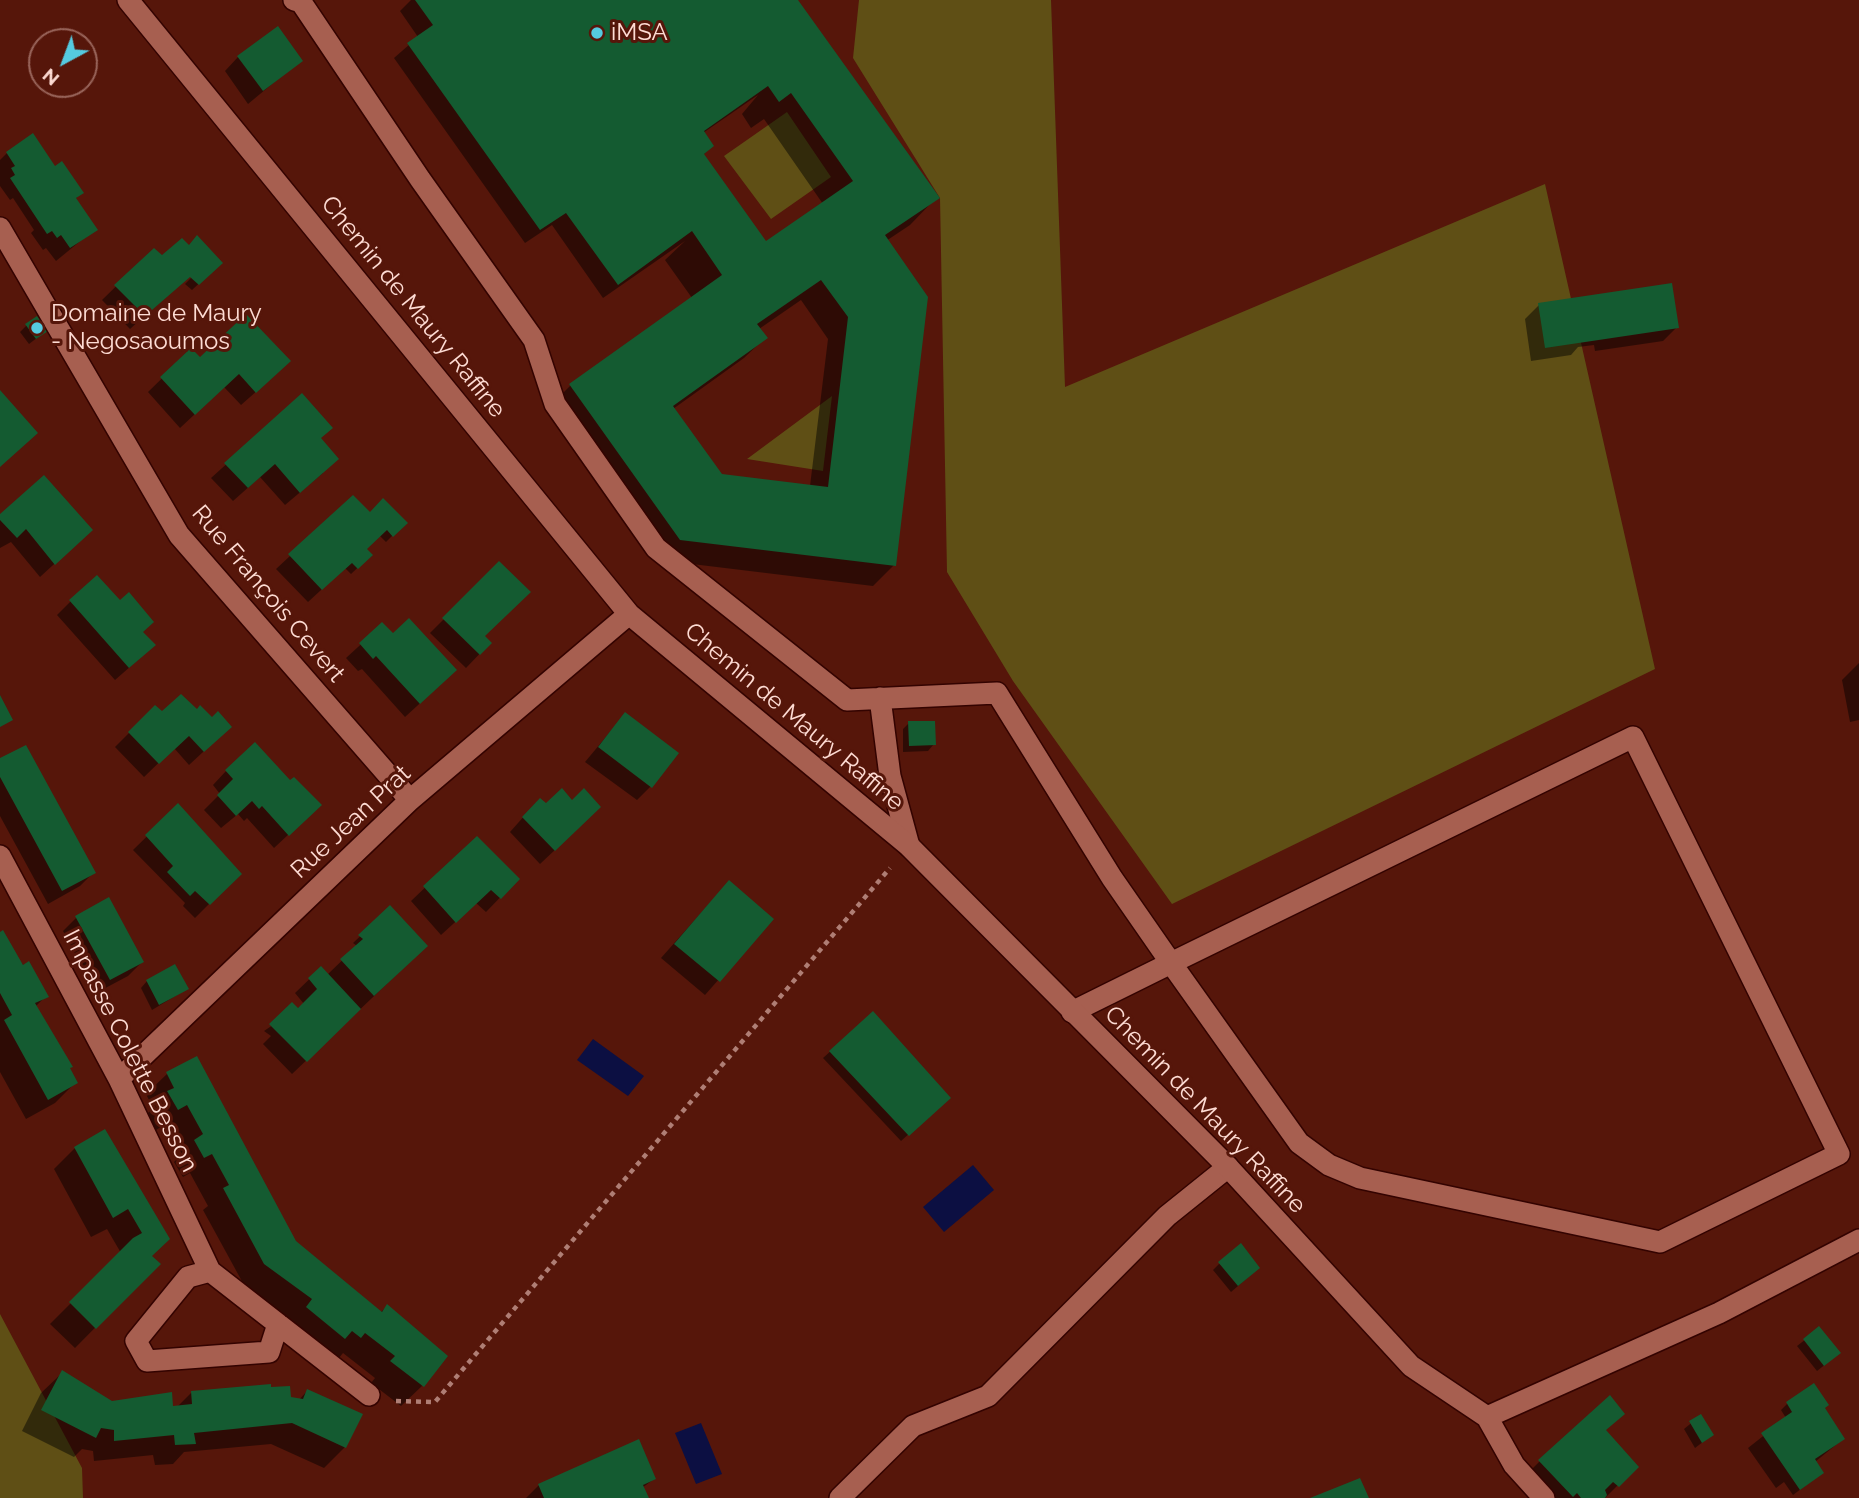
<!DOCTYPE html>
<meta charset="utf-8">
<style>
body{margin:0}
#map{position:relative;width:1859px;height:1498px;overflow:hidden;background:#56160a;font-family:Raleway,sans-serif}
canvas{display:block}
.north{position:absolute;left:28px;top:28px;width:70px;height:70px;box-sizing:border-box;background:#56160a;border:2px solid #99655b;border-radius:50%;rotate:221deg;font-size:19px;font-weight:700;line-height:28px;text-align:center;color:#fedcd4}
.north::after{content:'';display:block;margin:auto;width:24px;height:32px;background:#55cae0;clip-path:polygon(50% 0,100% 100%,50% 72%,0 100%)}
</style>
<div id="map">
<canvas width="1859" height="1498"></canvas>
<div class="north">N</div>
</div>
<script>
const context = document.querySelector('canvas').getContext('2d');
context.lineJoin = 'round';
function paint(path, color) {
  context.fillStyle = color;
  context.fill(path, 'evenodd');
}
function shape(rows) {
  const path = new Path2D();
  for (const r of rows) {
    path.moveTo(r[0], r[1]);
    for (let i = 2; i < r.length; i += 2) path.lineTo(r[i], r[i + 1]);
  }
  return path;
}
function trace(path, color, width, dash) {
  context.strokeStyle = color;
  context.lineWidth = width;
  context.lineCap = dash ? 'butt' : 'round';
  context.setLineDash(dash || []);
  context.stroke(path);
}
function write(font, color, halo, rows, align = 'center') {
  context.font = font + ' Raleway,sans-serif';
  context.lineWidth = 6;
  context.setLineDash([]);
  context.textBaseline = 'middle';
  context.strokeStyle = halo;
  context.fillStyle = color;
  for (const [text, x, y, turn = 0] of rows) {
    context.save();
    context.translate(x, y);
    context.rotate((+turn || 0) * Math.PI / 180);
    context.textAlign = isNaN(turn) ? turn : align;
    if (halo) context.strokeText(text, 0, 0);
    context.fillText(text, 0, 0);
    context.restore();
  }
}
const green = shape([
 [859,0,1051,0,1065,387,1545,184,1655,669,1172,904,1013,681,947,572,940,198,853,58],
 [787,112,831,177,771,219,724,156],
 [832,396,823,471,747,459],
 [0,1314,82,1468,83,1498,0,1498]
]);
const water = shape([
 [593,1039,644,1076,628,1096,577,1060],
 [973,1165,994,1190,944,1232,923,1207],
 [701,1423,722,1474,696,1484,675,1433]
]);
const shadow = shape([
 [411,0,796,0,937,197,910,225,886,241,894,565,873,586,659,560,550,406,571,385,692,298,665,260,685,241,603,298,552,225,525,243,394,58,418,37,400,11],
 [758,95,742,114,751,128,764,119,823,204,766,244,703,155,712,146,703,133],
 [801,300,828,339,810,486,721,476,673,409,744,358,765,338,759,329],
 [238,57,301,60,248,104,225,71],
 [7,153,54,168,81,193,75,199,95,229,56,261,46,248,43,250,31,233,34,230,13,198,10,200,0,186,0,160],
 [145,258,162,258,221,263,192,290,185,284,193,276,191,274,130,329,102,300],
 [1539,305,1677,327,1663,341,1595,351,1594,345,1578,347,1571,355,1531,361,1525,319],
 [27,325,46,331,29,344,20,332],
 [191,350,200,359,275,375,241,405,224,387,180,428,148,392],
 [302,396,319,439,323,473,285,505,260,477,233,501,211,478],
 [370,515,405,523,386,542,379,535,365,549,371,555,351,574,345,568,308,602,276,569,290,556],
 [0,517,77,543,40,577,11,542,0,548],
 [499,564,483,637,490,643,466,668,430,633],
 [71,601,141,632,139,659,115,680,57,615],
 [382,625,441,684,405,717,362,669,358,671,346,658],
 [1859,663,1859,720,1850,722,1842,680],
 [155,707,162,714,216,740,189,765,174,748,144,777,115,747],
 [625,714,651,786,637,800,585,762],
 [909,723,934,744,928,751,903,752,903,729],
 [0,760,93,873,80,886,48,904,0,816],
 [226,771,305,819,274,848,247,818,244,821,238,814,221,828,204,810,220,794,213,785],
 [178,806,239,874,195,918,183,906,185,903,133,850],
 [526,814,574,832,540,864,510,832],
 [477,838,518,879,486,912,476,903,441,935,411,901],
 [716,896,772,919,705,995,661,958],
 [390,908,412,960,292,1074,263,1044,271,1036,264,1031,304,1004,295,993,321,968,327,975,357,946,353,943],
 [77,917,142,962,128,976,96,993,63,931],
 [0,934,46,996,35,1007,76,1082,55,1103,26,1119,0,1072],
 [147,981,187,989,152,1010,141,988],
 [873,1013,942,1104,901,1141,823,1058],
 [196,1058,294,1242,380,1313,387,1306,422,1386,401,1406,371,1383,375,1378,343,1353,339,1358,331,1351,323,1359,286,1329,293,1321,244,1285,203,1210,208,1206,190,1173,183,1177,174,1162,182,1154,166,1124,156,1130,147,1114,153,1108,146,1094,167,1074],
 [104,1132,167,1238,150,1256,158,1264,75,1348,50,1324,121,1253,107,1229,91,1237,54,1169,75,1148],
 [1219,1264,1252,1274,1231,1292,1213,1270],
 [1819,1329,1832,1359,1817,1371,1797,1346],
 [62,1373,112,1402,171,1408,177,1407,191,1393,299,1400,307,1391,345,1447,324,1468,271,1444,184,1452,173,1464,155,1465,153,1455,94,1461,93,1451,82,1449,74,1457,22,1431,41,1393],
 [1814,1386,1823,1409,1843,1439,1815,1462,1822,1473,1793,1495,1784,1482,1776,1488,1748,1448,1786,1418,1781,1410,1787,1404],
 [1700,1416,1712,1435,1695,1448,1684,1429],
 [1604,1431,1636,1467,1605,1498,1547,1498,1526,1475,1540,1461],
 [654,1479,642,1488,646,1498,526,1498,539,1485]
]);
const building = shape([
 [415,0,798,0,940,198,885,235,928,297,896,566,680,540,569,384,722,275,692,231,618,285,566,213,540,230,407,43,433,25],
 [768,86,779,102,791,93,853,181,766,241,704,154,714,146,704,131],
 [821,280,848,317,828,487,722,474,673,406,768,338,757,324],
 [278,26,303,61,263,91,237,56],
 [33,133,55,166,62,161,84,193,76,198,98,230,70,248,61,235,57,238,52,231,47,234,10,178,15,175,11,168,15,166,6,152],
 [197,235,223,263,199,285,190,277,145,316,114,285,154,248,162,255,182,238,189,245],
 [1672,283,1679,328,1545,348,1538,303],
 [246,314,291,361,256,393,239,374,195,415,160,377,191,348,200,357],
 [37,316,48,331,36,339,25,324],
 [0,390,38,433,0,467],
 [302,393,333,428,321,438,339,459,300,493,275,464,248,488,224,463],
 [44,475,93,530,55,565,26,529,17,538,0,520,0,514],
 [353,495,370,512,383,498,408,523,393,537,387,530,367,549,373,555,358,569,352,563,322,590,288,554],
 [499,561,531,592,485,636,492,643,480,655,442,618],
 [97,575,120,600,129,592,154,622,143,632,156,645,129,668,69,600],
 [409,618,457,670,420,704,376,656,373,659,359,643,382,622,393,633],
 [181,694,197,709,200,705,212,717,218,711,232,727,204,752,189,736,159,764,128,732,155,705,162,711],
 [0,695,13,720,0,727],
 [625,712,679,753,652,788,598,747],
 [908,721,935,721,936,745,909,746],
 [255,742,290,780,294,777,322,805,289,836,262,806,259,809,252,801,236,816,217,795,233,779,225,770],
 [26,745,96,873,62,891,0,777,0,758],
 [562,788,572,800,584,788,601,807,555,851,522,817,540,798,546,803],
 [178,803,242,874,210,905,195,891,190,896,167,872,173,866,145,835],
 [477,836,520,879,501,899,491,890,456,923,423,886],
 [729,880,774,919,720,982,674,944],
 [109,897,144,962,110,980,75,916],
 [390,905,428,946,374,996,340,959,363,939,358,935],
 [3,930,23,965,29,961,49,997,35,1003,73,1067,70,1068,78,1083,48,1100,4,1020,12,1015,0,993,0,932],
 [175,964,189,989,159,1005,146,980],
 [321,966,361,1009,307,1062,269,1024,292,1002,298,1008,317,989,308,978],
 [873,1011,951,1098,909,1136,829,1051],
 [197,1056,296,1241,382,1312,387,1304,448,1356,424,1387,390,1361,395,1356,365,1333,361,1338,352,1331,345,1339,306,1307,312,1299,264,1264,223,1188,229,1185,212,1154,204,1158,194,1140,203,1134,187,1105,178,1110,167,1091,174,1088,166,1072],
 [105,1129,170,1239,152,1256,161,1264,96,1329,69,1302,133,1238,142,1233,128,1209,113,1218,74,1147],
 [1241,1243,1260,1268,1238,1286,1218,1262],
 [1819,1326,1841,1353,1824,1366,1803,1339],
 [62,1370,112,1401,172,1392,173,1406,192,1404,191,1391,271,1384,271,1387,290,1386,291,1397,303,1399,307,1389,363,1414,346,1448,292,1423,194,1433,196,1444,175,1445,174,1435,114,1441,114,1430,101,1428,96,1438,41,1410],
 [1814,1383,1829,1405,1825,1408,1845,1439,1815,1459,1824,1473,1800,1490,1761,1433,1792,1412,1786,1402],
 [1610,1395,1625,1414,1606,1430,1639,1467,1619,1487,1613,1482,1605,1490,1607,1495,1605,1498,1581,1498,1577,1493,1573,1497,1538,1460],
 [1701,1414,1714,1435,1702,1443,1689,1421],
 [639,1439,656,1479,643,1485,649,1498,544,1498,538,1484],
 [1360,1478,1369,1498,1310,1498]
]);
const path = shape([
 [396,1401,435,1402,890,868]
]);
const lane = shape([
 [294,0,301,2,420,179,534,340,555,404,656,548,847,700,997,693,1112,878,1171,963,1299,1143,1329,1165,1360,1178,1660,1242,1839,1154,1633,737,1171,963,1072,1012],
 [880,698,890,776,909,846],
 [840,1498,913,1426,988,1396,1167,1216,1228,1167]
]);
const street = shape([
 [128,0,629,614,909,846,1228,1167,1411,1366,1487,1417,1514,1465,1544,1498],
 [0,228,179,535,410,800],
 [0,856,119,1079,210,1271,369,1395],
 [119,1079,410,800,629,614],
 [210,1271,188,1277,136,1341,147,1361,269,1352,278,1324],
 [1487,1417,1719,1313,1859,1240]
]);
const markers = [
 [597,33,7,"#55cae0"],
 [37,328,7,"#55cae0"]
];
const poiNames = [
 ["iMSA",611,33],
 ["Domaine de Maury",51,314],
 ["- Negosaoumos",51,342]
];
const streetNames = [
 ["Chemin de Maury Raffine",413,307,51],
 ["Rue François Cevert",268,594,50],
 ["Chemin de Maury Raffine",794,717,40],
 ["Rue Jean Prat",351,822,-43],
 ["Impasse Colette Besson",130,1051,63],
 ["Chemin de Maury Raffine",1205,1110,46]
];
paint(green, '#5f4f15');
paint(water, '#0c0f42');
paint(shadow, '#0007');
paint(building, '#145b31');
trace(lane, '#330300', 24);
trace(street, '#330300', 24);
trace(path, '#af7e75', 4.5, [5, 5]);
trace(lane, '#a75f50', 21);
trace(street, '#a75f50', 21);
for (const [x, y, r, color] of markers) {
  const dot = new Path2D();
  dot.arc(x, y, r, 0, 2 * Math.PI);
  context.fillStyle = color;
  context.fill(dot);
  trace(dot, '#56160a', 2.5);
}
write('24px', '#fedcd4', '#56160a', poiNames, 'left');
write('24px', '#fedcd4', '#56160a', streetNames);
</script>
